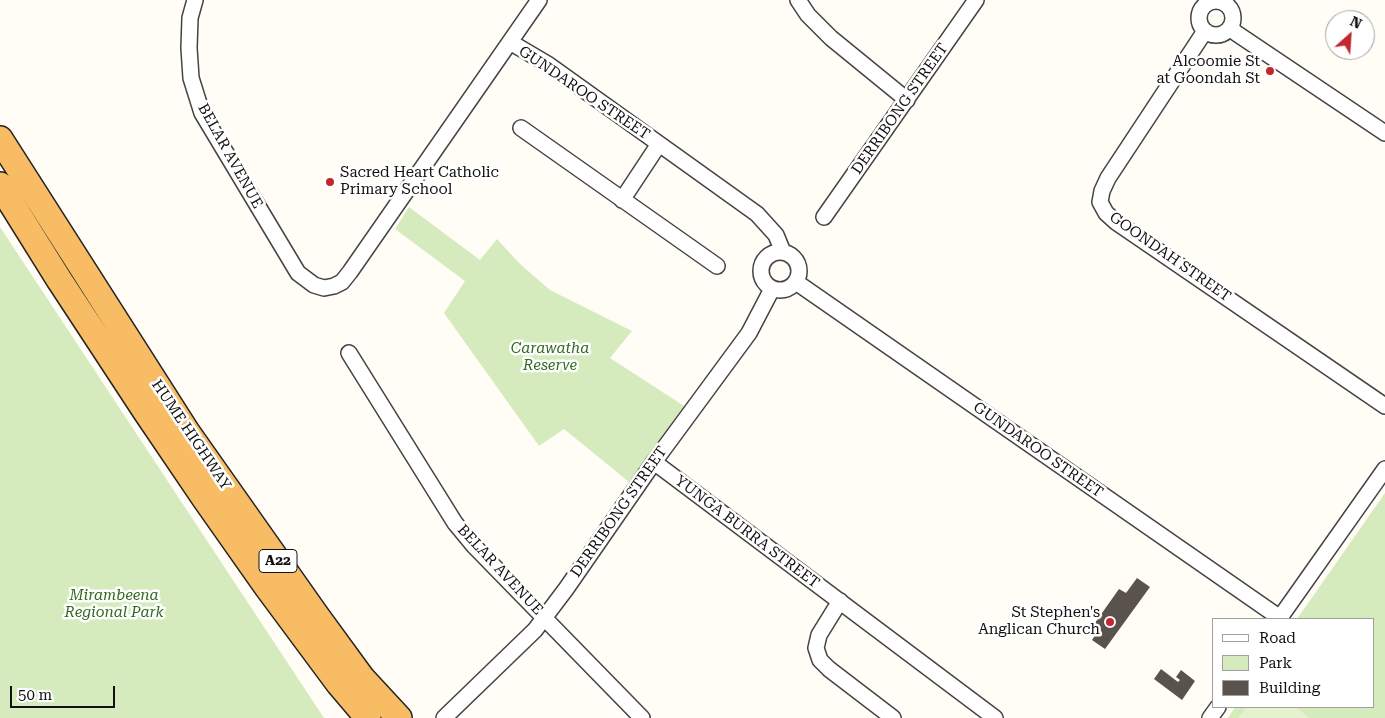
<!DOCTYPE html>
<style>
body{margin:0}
#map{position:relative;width:1385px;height:718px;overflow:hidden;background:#fffdf5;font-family:"Roboto Serif",serif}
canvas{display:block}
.legend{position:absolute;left:1212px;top:618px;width:162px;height:90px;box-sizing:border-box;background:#fff;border:1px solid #a0a0a0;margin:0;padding:6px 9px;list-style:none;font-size:15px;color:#111}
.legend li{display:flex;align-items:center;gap:10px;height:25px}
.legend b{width:25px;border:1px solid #a0a0a0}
.north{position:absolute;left:1325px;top:10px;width:50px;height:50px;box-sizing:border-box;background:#fff;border:1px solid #a0a0a0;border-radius:50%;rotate:26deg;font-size:14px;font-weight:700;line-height:20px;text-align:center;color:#111}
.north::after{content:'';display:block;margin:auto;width:18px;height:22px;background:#c4262e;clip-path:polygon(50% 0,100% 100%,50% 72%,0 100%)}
.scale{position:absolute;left:10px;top:686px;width:105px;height:22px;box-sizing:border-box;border:2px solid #111;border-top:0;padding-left:6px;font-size:15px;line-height:18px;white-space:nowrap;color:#111;-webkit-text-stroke:4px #fff;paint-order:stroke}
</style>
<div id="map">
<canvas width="1385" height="718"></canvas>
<ul class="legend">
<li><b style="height:6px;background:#fff"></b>Road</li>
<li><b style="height:14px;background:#d5ebbd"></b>Park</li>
<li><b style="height:14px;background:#5a524d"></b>Building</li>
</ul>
<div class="north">N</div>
<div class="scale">50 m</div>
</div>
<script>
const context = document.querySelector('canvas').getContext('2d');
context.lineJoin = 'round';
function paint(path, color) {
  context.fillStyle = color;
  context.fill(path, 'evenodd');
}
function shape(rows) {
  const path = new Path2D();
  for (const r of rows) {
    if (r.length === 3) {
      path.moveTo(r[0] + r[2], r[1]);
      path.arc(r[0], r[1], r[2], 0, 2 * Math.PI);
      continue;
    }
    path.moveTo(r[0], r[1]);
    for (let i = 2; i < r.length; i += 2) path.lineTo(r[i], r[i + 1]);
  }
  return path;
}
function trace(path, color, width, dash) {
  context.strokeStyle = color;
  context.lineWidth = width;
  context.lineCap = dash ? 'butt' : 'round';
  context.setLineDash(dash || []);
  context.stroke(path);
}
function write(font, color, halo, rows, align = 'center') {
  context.font = font + ' "Roboto Serif",serif';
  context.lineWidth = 5;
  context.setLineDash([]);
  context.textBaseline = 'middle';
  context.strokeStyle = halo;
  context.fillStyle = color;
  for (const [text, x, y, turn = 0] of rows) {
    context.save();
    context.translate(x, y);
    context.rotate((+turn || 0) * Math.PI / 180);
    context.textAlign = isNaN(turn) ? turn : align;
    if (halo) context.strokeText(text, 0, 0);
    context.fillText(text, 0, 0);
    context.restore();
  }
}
const green = shape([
 [409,207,480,260,497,239,520,264,550,290,632,331,610,358,684,406,629,482,564,429,539,446,444,313,465,281,395,229],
 [0,227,324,718,0,718],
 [1385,493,1385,718,1228,718,1235,707,1374,707,1374,619,1297,619]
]);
const pitch = shape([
 [1247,707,1295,707,1310,718,1238,718]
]);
const building = shape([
 [1137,578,1150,587,1105,649,1092,640,1096,634,1090,630,1119,589,1126,593],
 [1161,669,1178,682,1180,680,1176,677,1181,670,1195,681,1182,700,1154,679]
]);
const minor = shape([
 [195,0,190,18,189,48,191,78,202,113,298,273,314,285,324,288,334,286,342,282,350,272,539,0],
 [798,0,808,15,831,38,907,100],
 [1216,18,17],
 [1230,27,1236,33,1385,133],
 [1205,31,1108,178,1102,191,1100,202,1106,213,1116,222,1385,406],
 [510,42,549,65,757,214,776,235,783,252],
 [521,128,717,266],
 [622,200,659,144],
 [824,217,976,0],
 [780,271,19],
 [796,282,1280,618],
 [349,353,455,523,474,546,642,718],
 [654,462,995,718],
 [840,601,819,635,816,648,820,660,829,669,893,718],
 [1279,619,1385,469],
 [444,718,535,630,566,589,654,462,749,333,772,289],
 [1210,718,1218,707]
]);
const trunk = shape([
 [0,139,187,432,316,615,362,678,399,718],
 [0,185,60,281,146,412,205,499,267,587,339,684,368,718]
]);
const markers = [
 [1270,71,5,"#c4262e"],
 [330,182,5,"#c4262e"],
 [1110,622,5,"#c4262e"]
];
const shields = [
 [278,561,38]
];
const shieldNames = [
 ["A22",278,561]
];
const poiNames = [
 ["Alcoomie St",1260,62],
 ["at Goondah St",1260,79],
 ["Sacred Heart Catholic",340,173,"left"],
 ["Primary School",340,190,"left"],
 ["St Stephen's",1100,613],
 ["Anglican Church",1100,630]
];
const streetNames = [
 ["GUNDAROO STREET",584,93,34],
 ["DERRIBONG STREET",900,109,-55],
 ["BELAR AVENUE",230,156,61],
 ["GOONDAH STREET",1170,257,35],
 ["HUME HIGHWAY",191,435,56],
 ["GUNDAROO STREET",1038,450,35],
 ["DERRIBONG STREET",619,512,-55],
 ["YUNGA BURRA STREET",747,532,37],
 ["BELAR AVENUE",500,570,47]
];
const parkNames = [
 ["Carawatha",550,349],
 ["Reserve",550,366],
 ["Mirambeena",114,596],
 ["Regional Park",114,613]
];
paint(green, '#d5ebbd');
paint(pitch, '#e6f2cf');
paint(building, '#5a524d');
trace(minor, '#444', 18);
trace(trunk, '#222', 28);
trace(minor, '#fff', 15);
trace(trunk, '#f7bc64', 25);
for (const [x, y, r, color] of markers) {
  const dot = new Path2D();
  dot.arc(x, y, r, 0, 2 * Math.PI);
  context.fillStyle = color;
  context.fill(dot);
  trace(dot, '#fff', 2);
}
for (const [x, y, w] of shields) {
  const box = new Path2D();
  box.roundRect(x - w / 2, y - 11.5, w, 23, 4);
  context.fillStyle = '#fff';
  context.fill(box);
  trace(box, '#111', 1);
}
write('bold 14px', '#111', null, shieldNames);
write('15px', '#111', '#fff', poiNames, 'right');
write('15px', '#111', '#fff', streetNames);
write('italic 15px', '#2f6b1f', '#fff', parkNames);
</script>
